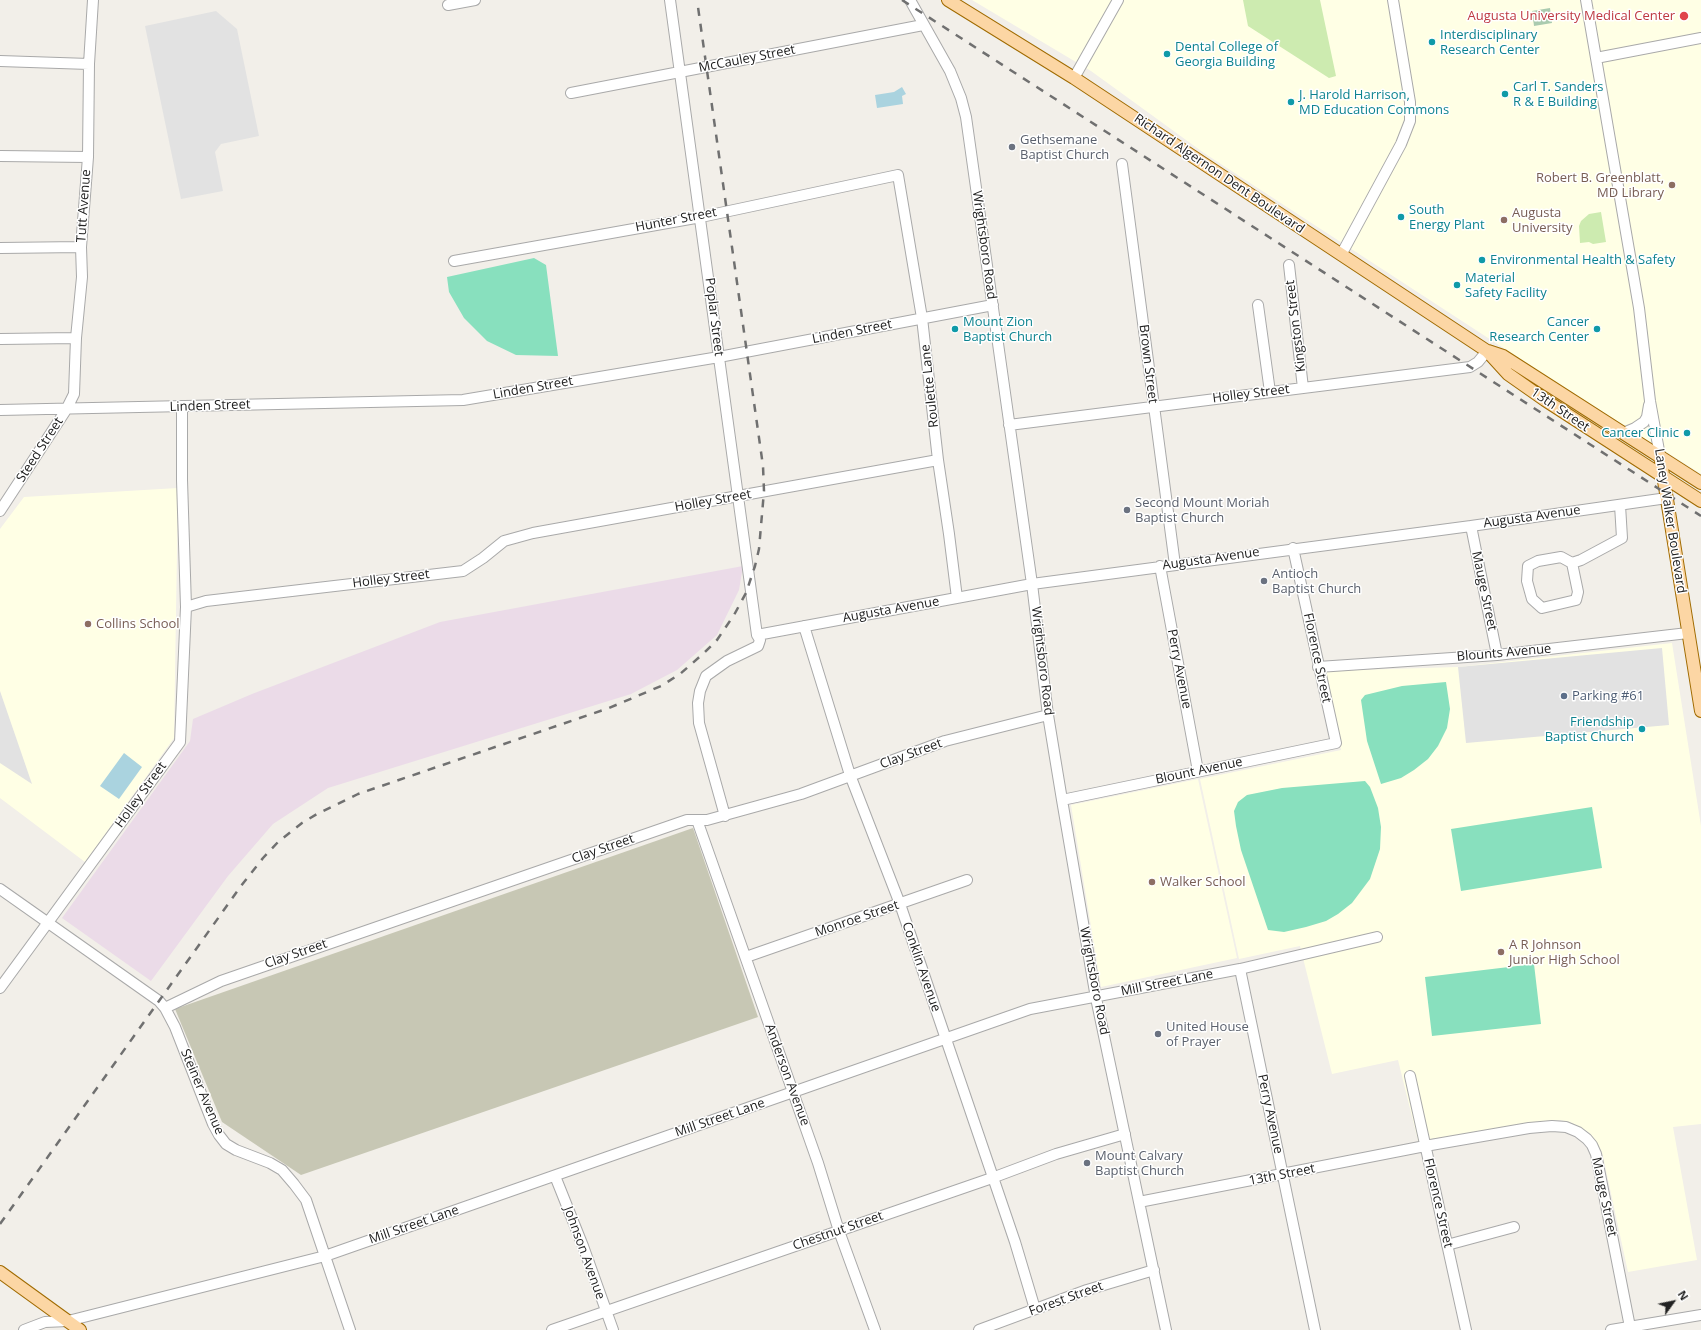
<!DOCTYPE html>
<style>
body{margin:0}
#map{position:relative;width:1701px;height:1330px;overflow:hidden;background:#f2efe9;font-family:"Open Sans",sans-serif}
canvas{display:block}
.north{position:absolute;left:1653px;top:1282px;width:40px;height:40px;-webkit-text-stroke:3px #fff;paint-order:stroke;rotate:57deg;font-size:11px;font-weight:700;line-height:16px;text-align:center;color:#222}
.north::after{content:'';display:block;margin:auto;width:14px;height:18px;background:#222;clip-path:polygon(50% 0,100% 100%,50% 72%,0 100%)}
</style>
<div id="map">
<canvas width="1701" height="1330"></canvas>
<div class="north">N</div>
</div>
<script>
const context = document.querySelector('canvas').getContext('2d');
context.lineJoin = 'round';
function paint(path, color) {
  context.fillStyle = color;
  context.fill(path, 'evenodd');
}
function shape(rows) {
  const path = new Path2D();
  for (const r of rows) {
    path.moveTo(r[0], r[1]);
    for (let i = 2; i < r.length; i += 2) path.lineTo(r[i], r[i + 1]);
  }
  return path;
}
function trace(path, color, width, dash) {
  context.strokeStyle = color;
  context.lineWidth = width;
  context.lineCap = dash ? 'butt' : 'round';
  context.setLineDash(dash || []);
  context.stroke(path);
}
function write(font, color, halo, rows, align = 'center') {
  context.font = font + ' "Open Sans",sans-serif';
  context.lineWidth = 3;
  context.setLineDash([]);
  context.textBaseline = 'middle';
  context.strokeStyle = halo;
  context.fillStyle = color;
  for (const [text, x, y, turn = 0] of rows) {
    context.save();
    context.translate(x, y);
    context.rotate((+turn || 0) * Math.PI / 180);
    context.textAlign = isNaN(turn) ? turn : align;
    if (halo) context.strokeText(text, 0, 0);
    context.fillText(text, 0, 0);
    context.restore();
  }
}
const industrial = shape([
 [743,566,739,590,717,635,677,670,631,694,328,788,273,824,228,876,151,981,62,918,190,741,193,719,252,694,440,622]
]);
const education = shape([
 [972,0,1701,0,1701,474,1551,379,1204,153,1091,71],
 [178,488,174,738,85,862,0,798,0,529,24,497],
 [1672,643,1701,826,1701,1124,1673,1127,1697,1260,1628,1272,1602,1152,1590,1133,1570,1122,1560,1120,1544,1121,1418,1141,1398,1060,1332,1074,1300,946,1239,959,1200,779,1341,750,1324,671,1458,667],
 [1198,779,1237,958,1101,987,1071,805]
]);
const construction = shape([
 [693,828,758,1017,301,1175,222,1122,175,1009]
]);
const grass = shape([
 [1243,0,1320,0,1336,76,1329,78,1248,26],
 [1601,212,1606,242,1593,244,1589,242,1580,243,1579,226,1581,221,1589,214]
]);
const cemetery = shape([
 [1550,8,1552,23,1534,26,1532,11]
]);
const pitch = shape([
 [534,258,546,265,558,356,516,355,487,341,464,318,449,292,447,277],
 [1446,682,1450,709,1447,728,1438,746,1428,759,1414,770,1401,778,1381,784,1367,741,1361,700,1365,695,1402,686],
 [1365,781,1370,787,1378,808,1381,827,1380,849,1370,879,1352,903,1338,914,1326,921,1306,927,1284,932,1268,930,1241,850,1236,826,1234,811,1238,802,1247,795,1282,788],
 [1592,807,1602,868,1461,891,1451,829],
 [1534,964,1541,1024,1432,1036,1425,977]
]);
const parking = shape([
 [216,11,237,29,259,136,221,144,215,152,223,191,181,199,145,26],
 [1662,648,1669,725,1466,743,1458,667],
 [0,691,32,784,0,763]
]);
const water = shape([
 [902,87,906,94,902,96,903,104,877,108,875,95,894,92],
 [124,753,142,767,119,799,100,786]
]);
const minor = shape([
 [670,0,757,635,760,640,758,646,727,661,706,676,700,691,698,703,699,723,725,816],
 [910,0,950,71,961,98,966,117,1032,584,1048,715,1062,800,1096,998,1166,1330],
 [1586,0,1639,308,1650,401,1660,456],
 [448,5,475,0],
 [1596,58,1701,38],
 [0,61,89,64],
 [1074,78,1118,0],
 [571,93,923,25],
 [0,156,88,157],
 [1122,164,1175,565],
 [0,248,81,247],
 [1341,255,1401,144,1410,121,1410,102,1393,0],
 [454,261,701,217,898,175,922,318,938,460,949,534,957,598],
 [1289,265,1303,388],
 [1258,305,1270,392],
 [0,339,76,338],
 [0,410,463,400,719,357,993,305],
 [1009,425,1470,367,1478,362,1487,351],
 [1623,433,1635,428,1644,422,1647,417,1649,405],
 [0,511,66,410,74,394,76,338,82,277,81,247,88,157,89,64,93,0],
 [1471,526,1497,655],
 [1572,563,1578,592,1576,600,1542,608,1532,599,1527,581,1528,566,1538,561,1561,557,1572,563,1581,560,1622,538,1620,505],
 [1160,566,1198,771],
 [186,607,206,601,463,571,483,558,504,541,533,533,938,460],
 [804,626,850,775,900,904,1015,1242,1035,1309],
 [757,635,1032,584,1471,526,1667,498],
 [1318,667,1497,655,1688,633],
 [1062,800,1336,743,1293,548],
 [697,820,818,1163,839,1231,875,1330],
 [0,889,159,1001,165,1008,175,1027,213,1124,219,1135,226,1144,236,1150,270,1163,282,1170,294,1184,306,1200,350,1330],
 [746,957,967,880],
 [1240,969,1315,1330],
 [0,988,180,742,186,607,182,480,182,406],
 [165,1008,221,981,687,820,707,820,801,794,945,741,1048,715],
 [1410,1076,1466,1330],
 [555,1176,583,1246,613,1330],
 [1139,1202,1425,1146,1529,1128,1552,1126,1566,1127,1578,1132,1587,1139,1592,1145,1596,1154,1630,1327],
 [1447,1245,1514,1227],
 [24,1330,45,1322,68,1321,325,1256,1030,1009,1240,969,1377,937],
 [552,1330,992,1178,1056,1154,1125,1134],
 [979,1330,1087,1290,1154,1270],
 [1611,1330,1701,1315]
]);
const major = shape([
 [948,0,1074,78,1487,351,1508,374,1545,400,1701,501],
 [1488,351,1503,356,1701,483],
 [1660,456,1701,711],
 [0,1272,80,1330]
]);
const rail = shape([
 [902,0,1701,516],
 [0,1224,241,886,263,858,278,842,302,823,317,814,358,794,609,708,661,686,680,674,704,653,717,640,734,615,746,593,755,566,759,549,764,491,763,466,697,0]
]);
const markers = [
 [1684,16,5,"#e0444e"],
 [1432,42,4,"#0f9aa8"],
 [1167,54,4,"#0f9aa8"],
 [1505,94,4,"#0f9aa8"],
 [1291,102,4,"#0f9aa8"],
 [1012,147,4,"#6b7280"],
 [1672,185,4,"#8d6e63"],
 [1401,217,4,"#0f9aa8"],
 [1504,220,4,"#8d6e63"],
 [1482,260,4,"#0f9aa8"],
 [1457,285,4,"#0f9aa8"],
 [955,329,4,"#0f9aa8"],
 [1597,329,4,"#0f9aa8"],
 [1687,433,4,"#0f9aa8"],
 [1127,510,4,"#6b7280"],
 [1264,581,4,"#6b7280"],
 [88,624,4,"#8d6e63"],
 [1564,696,4,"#5c6f8a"],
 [1642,729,4,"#0f9aa8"],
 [1152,882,4,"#8d6e63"],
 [1501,952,4,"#8d6e63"],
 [1158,1034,4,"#6b7280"],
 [1087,1163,4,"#6b7280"]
];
const healthNames = [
 ["Augusta University Medical Center",1675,16]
];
const cultureNames = [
 ["Interdisciplinary",1440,35],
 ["Research Center",1440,50],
 ["Dental College of",1175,47],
 ["Georgia Building",1175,62],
 ["Carl T. Sanders",1513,87],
 ["R & E Building",1513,102],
 ["J. Harold Harrison,",1299,95],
 ["MD Education Commons",1299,110],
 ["South",1409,210],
 ["Energy Plant",1409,225],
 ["Environmental Health & Safety",1490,260],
 ["Material",1465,278],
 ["Safety Facility",1465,293],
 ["Mount Zion",963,322],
 ["Baptist Church",963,337],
 ["Cancer",1589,322,"right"],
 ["Research Center",1589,337,"right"],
 ["Cancer Clinic",1679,433,"right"],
 ["Friendship",1634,722,"right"],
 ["Baptist Church",1634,737,"right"]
];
const streetNames = [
 ["McCauley Street",747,59,-11],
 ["Richard Algernon Dent Boulevard",1219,174,34],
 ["Tutt Avenue",84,206,-86],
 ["Hunter Street",676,220,-11],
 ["Wrightsboro Road",984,245,82],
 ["Poplar Street",714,317,83],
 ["Kingston Street",1296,326,-97],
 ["Linden Street",852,332,-11],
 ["Brown Street",1148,364,83],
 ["Roulette Lane",930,386,-96],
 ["Linden Street",533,388,-10],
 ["Holley Street",1251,394,-7],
 ["Linden Street",210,406,-2],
 ["13th Street",1560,410,34],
 ["Steed Street",40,450,-57],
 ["Holley Street",713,501,-10],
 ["Augusta Avenue",1532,517,-8],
 ["Laney Walker Boulevard",1670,521,81],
 ["Augusta Avenue",1211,559,-8],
 ["Holley Street",391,579,-7],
 ["Mauge Street",1484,591,78],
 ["Augusta Avenue",891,610,-10],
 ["Blounts Avenue",1504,653,-5],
 ["Florence Street",1317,658,78],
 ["Wrightsboro Road",1042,661,83],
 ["Perry Avenue",1179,669,79],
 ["Clay Street",911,754,-20],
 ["Blount Avenue",1199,771,-12],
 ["Holley Street",141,795,-54],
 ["Clay Street",603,849,-19],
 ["Monroe Street",857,919,-19],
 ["Clay Street",296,954,-19],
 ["Conklin Avenue",921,967,71],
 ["Wrightsboro Road",1094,981,79],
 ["Mill Street Lane",1167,983,-11],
 ["Anderson Avenue",787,1075,70],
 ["Steiner Avenue",202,1092,67],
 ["Perry Avenue",1270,1114,78],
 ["Mill Street Lane",720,1118,-19],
 ["13th Street",1282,1175,-11],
 ["Mauge Street",1604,1197,78],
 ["Florence Street",1438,1203,77],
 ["Mill Street Lane",414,1225,-19],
 ["Chestnut Street",838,1231,-19],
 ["Johnson Avenue",584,1253,70],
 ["Forest Street",1066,1299,-20]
];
const worshipNames = [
 ["Gethsemane",1020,140],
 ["Baptist Church",1020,155],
 ["Second Mount Moriah",1135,503],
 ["Baptist Church",1135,518],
 ["Antioch",1272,574],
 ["Baptist Church",1272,589],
 ["United House",1166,1027],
 ["of Prayer",1166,1042],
 ["Mount Calvary",1095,1156],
 ["Baptist Church",1095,1171]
];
const educationNames = [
 ["Robert B. Greenblatt,",1664,178,"right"],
 ["MD Library",1664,193,"right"],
 ["Augusta",1512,213],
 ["University",1512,228],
 ["Collins School",96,624],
 ["Walker School",1160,882],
 ["A R Johnson",1509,945],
 ["Junior High School",1509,960]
];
const serviceNames = [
 ["Parking #61",1572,696]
];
paint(industrial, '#ebdbe8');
paint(education, '#ffffe5');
paint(construction, '#c7c7b4');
paint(grass, '#cdebb0');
paint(cemetery, '#aacbaf');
paint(pitch, '#88e0be');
paint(parking, '#e2e2e2');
paint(water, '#aad3df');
trace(minor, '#a9a9a9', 12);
trace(major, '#a06b00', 14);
trace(minor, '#fff', 10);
trace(major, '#fcd6a4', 12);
trace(rail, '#707070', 2.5, [8, 8]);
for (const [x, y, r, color] of markers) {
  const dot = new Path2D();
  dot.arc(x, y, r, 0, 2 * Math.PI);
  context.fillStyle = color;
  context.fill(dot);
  trace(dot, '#fff', 1.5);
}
write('13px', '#be3a42', '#fff', healthNames, 'right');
write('13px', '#0d838f', '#fff', cultureNames, 'left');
write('13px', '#222', '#fff', streetNames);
write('13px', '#5b616d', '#fff', worshipNames, 'left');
write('13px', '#785e54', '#fff', educationNames, 'left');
write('13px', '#4e5e75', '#fff', serviceNames, 'left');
</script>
